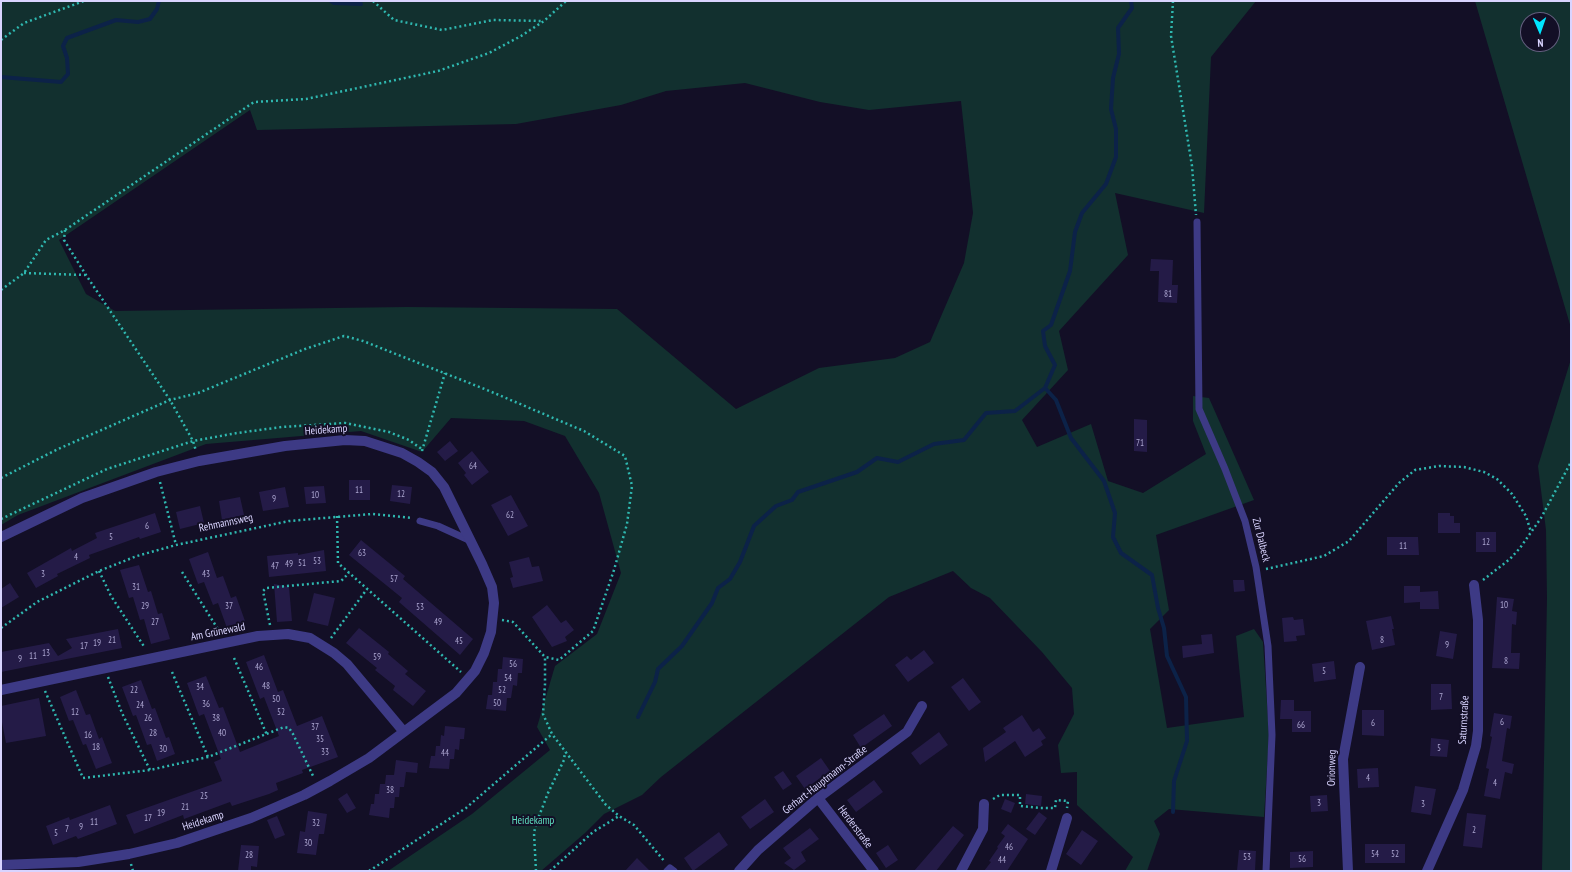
<!DOCTYPE html>
<meta charset="utf-8">
<style>
body{margin:0}
#map{position:relative;width:1572px;height:872px;overflow:hidden;background:#130f26;font-family:"PT Sans Narrow",sans-serif}
canvas{display:block}
.frame{position:absolute;inset:0;border:2px solid #d9d4ff;pointer-events:none}
.north{position:absolute;left:1520px;top:12px;width:40px;height:40px;box-sizing:border-box;background:#130f26;border:1px solid #625e7d;border-radius:50%;rotate:178deg;font-size:11px;font-weight:700;line-height:16px;text-align:center;color:#d9d4ff}
.north::after{content:'';display:block;margin:auto;width:14px;height:18px;background:#00e5ff;clip-path:polygon(50% 0,100% 100%,50% 72%,0 100%)}
</style>
<div id="map">
<canvas width="1572" height="872"></canvas>
<div class="frame"></div>
<div class="north">N</div>
</div>
<script>
const context = document.querySelector('canvas').getContext('2d');
context.lineJoin = 'round';
function paint(path, color) {
  context.fillStyle = color;
  context.fill(path, 'evenodd');
}
function shape(rows) {
  const path = new Path2D();
  for (const r of rows) {
    path.moveTo(r[0], r[1]);
    for (let i = 2; i < r.length; i += 2) path.lineTo(r[i], r[i + 1]);
  }
  return path;
}
function trace(path, color, width, dash) {
  context.strokeStyle = color;
  context.lineWidth = width;
  context.lineCap = dash ? 'butt' : 'round';
  context.setLineDash(dash || []);
  context.stroke(path);
}
function write(font, color, halo, rows, align = 'center') {
  context.font = font + ' "PT Sans Narrow",sans-serif';
  context.lineWidth = 4;
  context.setLineDash([]);
  context.textBaseline = 'middle';
  context.strokeStyle = halo;
  context.fillStyle = color;
  for (const [text, x, y, turn = 0] of rows) {
    context.save();
    context.translate(x, y);
    context.rotate((+turn || 0) * Math.PI / 180);
    context.textAlign = isNaN(turn) ? turn : align;
    if (halo) context.strokeText(text, 0, 0);
    context.fillText(text, 0, 0);
    context.restore();
  }
}
const green = shape([
 [1,1,1256,1,1211,57,1204,213,1115,193,1128,255,1059,331,1068,370,1022,420,1037,447,1091,424,1108,481,1143,493,1206,454,1193,421,1193,396,1209,398,1254,500,1156,535,1169,610,1150,629,1167,728,1244,717,1236,636,1254,629,1263,642,1269,735,1264,817,1169,809,1154,821,1160,834,1147,871,1125,871,1133,857,1077,805,1077,772,1061,773,1058,745,1074,714,1072,688,1042,652,990,598,971,588,953,571,889,597,661,777,642,795,604,814,585,833,541,871,388,871,472,814,550,750,537,727,555,666,597,634,621,573,599,493,565,436,524,421,451,418,422,452,361,431,206,444,18,515,1,525],
 [745,83,820,102,869,110,961,101,973,213,964,263,930,342,895,358,819,368,736,409,617,309,407,307,115,311,86,294,59,240,250,110,257,130,516,124,621,105,666,91],
 [1475,1,1571,1,1571,328],
 [1528,20,1552,20,1552,44,1528,44],
 [1571,359,1571,871,1542,871,1547,598,1546,530,1538,466]
]);
const stream = shape([
 [331,1,334,3,361,4],
 [1131,1,1132,8,1118,28,1119,54,1113,78,1111,109,1116,129,1116,157,1106,184,1082,213,1075,232,1070,271,1051,325,1043,331,1045,346,1055,365,1045,388,1056,400,1071,438,1104,481,1115,513,1113,537,1121,553,1152,575,1158,608,1164,628,1167,656,1186,697,1187,741,1174,781,1173,812],
 [1,77,61,82,68,74,67,58,63,46,67,38,116,20,138,22,150,19,157,9,159,1],
 [638,717,655,682,658,669,682,646,712,603,718,588,730,579,740,562,754,526,776,506,792,500,798,492,857,472,877,458,898,462,934,444,964,440,986,413,1015,411,1045,388]
]);
const building = shape([
 [1151,259,1173,260,1172,285,1178,285,1177,303,1158,302,1159,271,1150,271],
 [1134,419,1147,420,1147,452,1134,451],
 [450,441,458,451,445,461,437,452],
 [472,451,489,472,472,485,464,475,466,473,458,463],
 [349,480,370,480,370,500,349,500],
 [392,485,412,487,410,504,390,501],
 [324,486,326,503,306,504,304,487],
 [285,487,289,507,263,511,259,492],
 [511,495,528,526,508,536,491,505],
 [240,497,244,515,222,520,219,501],
 [200,506,204,523,180,529,176,512],
 [155,513,161,532,140,539,139,537,89,555,90,558,57,574,58,576,36,588,27,573,64,552,71,548,72,551,97,538,95,533],
 [1438,513,1450,513,1450,516,1454,516,1454,523,1460,523,1460,533,1438,533],
 [1476,532,1496,532,1496,552,1476,552],
 [1387,537,1418,537,1419,555,1387,555],
 [361,540,405,576,403,579,473,639,460,655,399,602,402,598,349,555],
 [324,550,326,571,269,577,267,556,298,553,298,555],
 [208,552,217,578,223,576,231,598,236,596,245,621,227,628,218,603,213,605,204,582,198,584,189,559],
 [529,557,532,567,539,566,543,581,513,588,510,578,513,577,509,562],
 [139,565,148,592,151,591,158,614,162,613,170,639,151,644,144,619,140,620,133,597,129,598,120,570],
 [1233,580,1244,580,1245,591,1234,592],
 [10,583,19,597,1,608,1,589],
 [274,584,289,587,292,621,277,622],
 [1404,586,1420,586,1420,592,1438,591,1439,609,1420,609,1420,602,1404,603],
 [314,593,335,598,328,626,307,621],
 [1497,597,1514,599,1512,611,1517,612,1516,625,1512,624,1511,653,1520,653,1519,669,1492,668],
 [547,605,561,623,566,620,574,630,565,637,567,641,552,647,532,617],
 [1391,616,1394,629,1392,629,1395,645,1372,650,1366,621],
 [1293,617,1294,620,1303,619,1305,635,1296,636,1297,641,1284,642,1282,618],
 [359,628,389,652,388,654,408,671,405,674,426,691,413,706,393,690,395,686,375,670,377,668,346,643],
 [118,629,122,648,1,672,1,652,49,643,58,656,72,648,66,639],
 [1440,631,1457,634,1453,659,1436,656],
 [1212,634,1214,653,1183,658,1182,646,1202,644,1201,635],
 [924,650,934,663,908,682,895,665,907,656,911,660],
 [264,655,278,692,283,690,297,726,322,716,338,757,302,770,303,773,276,783,278,790,269,794,232,806,230,802,184,819,183,815,134,834,126,815,222,781,214,762,221,759,204,714,199,716,187,683,206,676,219,708,223,707,240,752,279,736,264,697,260,699,246,662],
 [503,657,523,659,522,673,518,673,517,686,513,685,511,698,507,698,506,711,486,709,488,695,492,695,493,682,497,682,498,669,502,669],
 [1334,661,1336,679,1314,682,1312,664],
 [963,678,981,702,969,711,951,687],
 [141,680,152,709,155,708,166,738,169,737,175,754,157,761,151,744,147,745,136,715,133,716,122,687],
 [1431,684,1451,684,1452,709,1431,710],
 [76,690,86,715,90,714,99,739,102,737,112,763,96,769,86,744,83,745,73,720,69,721,60,697],
 [39,698,46,736,6,743,1,717,1,706],
 [1281,700,1294,700,1294,711,1311,711,1311,732,1292,732,1292,719,1280,719],
 [1362,710,1384,710,1384,736,1362,735],
 [1494,713,1512,716,1510,729,1507,728,1502,761,1514,764,1512,774,1505,772,1500,799,1484,796,1489,769,1486,768,1492,737,1490,736],
 [884,714,892,726,861,748,853,735],
 [1022,715,1033,732,1039,728,1046,738,1041,741,1043,745,1025,757,1015,741,985,762,983,748,1006,732,1003,728],
 [445,726,465,728,464,739,460,739,459,750,455,749,454,759,450,759,449,769,429,768,431,756,435,756,436,746,440,746,441,735,444,736],
 [939,732,948,745,920,765,911,753],
 [1431,738,1449,740,1447,757,1430,756],
 [821,758,830,771,805,789,796,776],
 [396,760,418,763,417,773,406,772,404,787,400,787,399,797,395,797,394,808,390,808,389,818,369,815,371,804,374,804,375,794,379,794,380,784,385,784,386,775,394,775],
 [1378,768,1379,787,1358,788,1357,769],
 [783,771,792,784,783,790,774,777],
 [874,780,883,792,856,812,847,800],
 [1415,786,1436,789,1431,815,1411,812],
 [347,793,356,808,347,813,338,799],
 [1026,794,1042,796,1041,806,1025,804],
 [1327,795,1328,811,1311,812,1310,796],
 [765,799,774,812,750,829,741,817],
 [1005,799,1015,803,1011,813,1001,809],
 [110,805,117,824,78,839,76,836,53,845,46,826,69,817,70,820],
 [308,811,327,814,324,834,319,834,316,855,297,853,300,831,305,832],
 [1039,812,1047,818,1035,835,1026,829],
 [1467,813,1486,815,1482,848,1463,846],
 [277,816,285,835,275,839,267,820],
 [1008,824,1028,839,1007,871,984,871,991,862,989,861,998,848,997,847,1005,836,1001,833],
 [953,826,964,835,936,871,914,871],
 [810,828,819,839,801,852,806,861,794,870,784,863,791,858,783,848],
 [1082,830,1098,841,1081,865,1066,854],
 [719,832,728,845,693,871,684,858],
 [1365,844,1405,844,1405,863,1365,863],
 [241,845,259,846,257,867,251,866,251,871,238,871],
 [888,845,898,860,886,868,876,853],
 [1239,850,1256,851,1255,871,1237,871],
 [1313,851,1313,867,1290,868,1290,852],
 [637,858,650,871,625,871]
]);
const path = shape([
 [373,1,394,20,442,30,493,20,543,21],
 [1173,1,1171,36,1192,166,1196,215],
 [1,40,24,23,84,1],
 [65,230,64,240,86,275,170,400,193,441,196,451],
 [24,273,85,275],
 [1,290,24,273,46,240,65,230,254,102,306,99,438,71,489,53,521,36,544,21,566,1],
 [422,451,445,373],
 [1,478,58,449,170,400,198,393,305,349,344,336,363,341,487,390,584,431,625,456,632,486,627,524,614,570,593,631,559,660,545,657],
 [160,482,176,545],
 [337,516,338,563,461,672],
 [1,519,107,469,193,441,237,433,282,427,345,423,389,432,409,440,423,450],
 [1266,569,1324,556,1349,541,1399,483,1415,470,1439,466,1464,467,1484,472,1497,479,1512,494,1526,516,1531,532],
 [99,571,111,596,145,648],
 [182,572,221,634],
 [1483,580,1510,559,1520,548,1541,518,1571,462],
 [502,620,513,622,545,657,545,684,543,714,552,734,606,805,619,816,634,825,665,862],
 [270,625,263,591,266,588,341,581,349,573],
 [1,628,37,602,99,571,137,556,176,545,289,521,372,514,412,518],
 [331,638,367,589],
 [234,658,267,735],
 [172,672,208,757],
 [108,677,122,713,150,770],
 [45,691,83,778,150,770,208,757,284,727,289,728,293,734,314,778],
 [993,799,1000,795,1020,795,1020,806,1040,808,1055,808,1056,800,1068,801,1067,808],
 [131,864,133,871],
 [369,871,466,808,552,734],
 [536,871,534,833,536,824,548,793,564,760,565,752],
 [550,871,593,832,619,816]
]);
const lane = shape([
 [1197,222,1199,409,1225,469,1245,521,1256,567,1268,646,1272,735,1266,871],
 [420,521,438,526,471,541],
 [667,871,670,868,674,871]
]);
const street = shape([
 [1,537,82,498,156,472,199,461,285,446,345,440,365,441,402,453,418,462,432,472,444,487,482,564,492,587,494,603,491,632,484,653,475,671,456,693,369,758,330,781,304,795,251,818,177,843,129,854,78,862,1,865],
 [1,690,258,636,288,634,310,638,334,653,347,664,404,732],
 [818,798,874,871],
 [739,871,758,850,818,798,907,732,922,706],
 [961,871,983,829,984,804],
 [1051,871,1067,818],
 [1348,871,1343,759,1360,667],
 [1427,871,1463,790,1476,746,1478,731,1478,620,1474,585]
]);
const numberNames = [
 ["81",1168,294],
 ["71",1140,443],
 ["64",473,466],
 ["11",359,490],
 ["12",401,494],
 ["10",315,495],
 ["9",274,499],
 ["62",510,515],
 ["6",147,526],
 ["5",111,537],
 ["12",1486,542],
 ["11",1403,546],
 ["63",362,553],
 ["4",76,557],
 ["53",317,561],
 ["51",302,563],
 ["49",289,564],
 ["47",275,566],
 ["3",43,574],
 ["43",206,574],
 ["57",394,579],
 ["31",136,587],
 ["10",1504,605],
 ["29",145,606],
 ["37",229,606],
 ["53",420,607],
 ["27",155,622],
 ["49",438,622],
 ["21",112,640],
 ["8",1382,640],
 ["45",459,641],
 ["19",97,643],
 ["9",1447,645],
 ["17",84,646],
 ["13",46,653],
 ["11",33,656],
 ["59",377,657],
 ["9",20,659],
 ["8",1506,661],
 ["56",513,664],
 ["46",259,667],
 ["5",1324,671],
 ["54",508,678],
 ["48",266,686],
 ["34",200,687],
 ["22",134,690],
 ["52",502,690],
 ["7",1441,697],
 ["50",276,699],
 ["50",497,703],
 ["36",206,704],
 ["24",140,705],
 ["12",75,712],
 ["52",281,712],
 ["26",148,718],
 ["38",216,718],
 ["6",1502,722],
 ["6",1373,723],
 ["66",1301,725],
 ["37",315,727],
 ["28",153,733],
 ["40",222,733],
 ["16",88,735],
 ["35",320,739],
 ["18",96,747],
 ["5",1439,748],
 ["30",163,749],
 ["33",325,752],
 ["44",445,753],
 ["4",1368,778],
 ["4",1495,783],
 ["38",390,790],
 ["25",204,796],
 ["3",1319,803],
 ["3",1423,804],
 ["21",185,807],
 ["19",161,813],
 ["17",148,818],
 ["11",94,822],
 ["32",316,823],
 ["9",81,827],
 ["7",67,829],
 ["2",1474,830],
 ["5",56,833],
 ["30",308,843],
 ["46",1009,847],
 ["54",1375,854],
 ["52",1395,854],
 ["28",249,855],
 ["53",1247,857],
 ["56",1302,859],
 ["44",1002,860]
];
const streetNames = [
 ["Heidekamp",326,430,-4],
 ["Rehmannsweg",226,523,-12],
 ["Zur Dalbeck",1261,540,76],
 ["Am Grünewald",218,632,-11],
 ["Saturnstraße",1464,720,-87],
 ["Orionweg",1332,768,-89],
 ["Gerhart-Hauptmann-Straße",825,780,-38],
 ["Heidekamp",203,821,-18],
 ["Herderstraße",855,827,53]
];
const parkNames = [
 ["Heidekamp",533,821]
];
paint(green, '#12302f');
trace(stream, '#0c2248', 4);
paint(building, '#241b47');
trace(path, '#2fb8b0', 2.5, [2, 3]);
trace(lane, '#3d3a85', 7);
trace(street, '#3d3a85', 10);
write('9px', '#aca6d1', null, numberNames);
write('11px', '#d9d4ff', '#130f26', streetNames);
write('11px', '#5fe0c0', '#130f26', parkNames);
</script>
